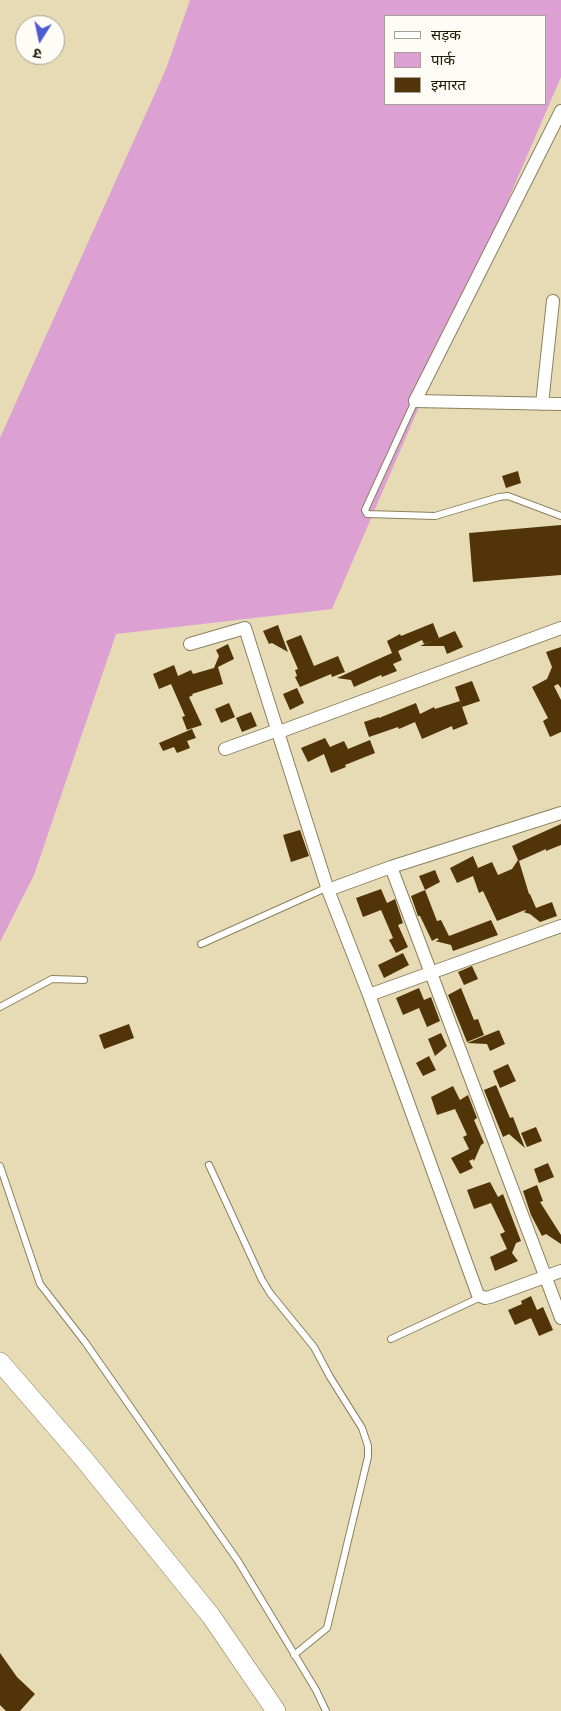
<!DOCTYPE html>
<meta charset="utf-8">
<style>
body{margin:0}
#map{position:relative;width:561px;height:1711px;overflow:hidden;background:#e6dbb5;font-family:Manrope,"Noto Sans Devanagari",sans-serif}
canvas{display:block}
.legend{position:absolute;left:384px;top:15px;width:162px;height:90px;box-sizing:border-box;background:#fefcf4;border:1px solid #a4a196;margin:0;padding:6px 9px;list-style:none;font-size:15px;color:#1c180a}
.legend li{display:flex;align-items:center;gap:10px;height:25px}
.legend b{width:25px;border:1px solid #a4a196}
.north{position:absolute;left:15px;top:15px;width:50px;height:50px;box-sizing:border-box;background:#fefcf4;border:1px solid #a4a196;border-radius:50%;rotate:190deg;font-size:14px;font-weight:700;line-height:20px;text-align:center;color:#1c180a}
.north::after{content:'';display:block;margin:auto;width:18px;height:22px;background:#4d5bd1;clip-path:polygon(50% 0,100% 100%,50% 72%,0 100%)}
</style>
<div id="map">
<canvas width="561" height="1711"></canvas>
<ul class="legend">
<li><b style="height:6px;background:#fff"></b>सड़क</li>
<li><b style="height:14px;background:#dda0d2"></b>पार्क</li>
<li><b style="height:14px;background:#513407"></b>इमारत</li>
</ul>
<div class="north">उ</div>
</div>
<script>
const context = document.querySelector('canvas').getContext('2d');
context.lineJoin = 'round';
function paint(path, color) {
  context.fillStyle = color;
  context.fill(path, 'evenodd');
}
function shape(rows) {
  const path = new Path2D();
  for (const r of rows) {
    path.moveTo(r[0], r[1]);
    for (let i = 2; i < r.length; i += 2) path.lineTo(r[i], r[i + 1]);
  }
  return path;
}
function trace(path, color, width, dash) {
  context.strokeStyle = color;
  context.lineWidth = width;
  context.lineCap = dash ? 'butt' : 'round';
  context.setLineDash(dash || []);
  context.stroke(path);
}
const green = shape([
 [190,0,561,0,561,77,332,609,116,634,34,875,0,942,0,438,166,69],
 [385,16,545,16,545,104,385,104]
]);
const building = shape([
 [518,471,521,483,506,488,502,476],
 [561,525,561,575,473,582,469,533],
 [433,623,439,638,424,644,422,640,398,651,402,660,393,664,397,671,382,677,381,675,354,687,351,680,337,678,392,653,387,641,400,634,401,636],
 [278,625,288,652,272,643,269,644,263,631],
 [455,631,463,647,447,654,444,646,420,646],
 [301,635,314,666,338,656,345,672,332,677,331,674,300,687,295,677,297,676,295,670,298,669,286,641],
 [228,644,234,659,218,667,223,684,192,694,193,695,189,697,202,725,187,730,182,717,185,716,171,684,159,689,153,674,174,665,178,676,191,670,193,674,214,668,219,656,216,650],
 [561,647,561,688,558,684,554,686,561,700,561,732,550,737,543,721,548,718,532,687,547,679,552,667,546,652],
 [472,681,480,701,462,707,455,687],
 [297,688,304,703,290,710,283,694],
 [460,701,468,724,453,730,452,726,422,739,415,722,399,729,398,727,369,737,364,722,379,717,379,718,416,703,420,714,434,707,435,709],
 [229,703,235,717,221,723,215,709],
 [251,712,257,726,242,732,236,718],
 [192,729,196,738,187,741,190,748,177,753,174,747,163,751,159,743],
 [325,738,330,747,344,741,348,749,370,740,375,753,345,765,346,767,331,773,324,754,308,762,301,748],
 [561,824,561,845,546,851,546,849,519,861,529,894,530,894,536,908,552,902,557,916,540,922,530,914,523,912,526,911,525,910,497,921,483,891,479,893,473,876,457,883,450,868,473,856,478,868,492,862,498,875,512,869,518,860,512,846],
 [300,830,309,856,291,862,283,835],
 [435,870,440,882,425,890,419,876],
 [381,889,387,903,395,899,403,923,398,925,408,947,396,953,389,940,393,938,381,910,363,917,356,898],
 [425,890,437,921,441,920,449,936,491,920,498,935,453,951,451,945,435,941,439,940,437,938,432,941,420,916,418,916,411,896],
 [403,953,409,965,384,978,378,965],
 [472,966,478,979,464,985,458,972],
 [419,988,424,1000,431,997,440,1021,427,1027,419,1008,403,1015,396,998],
 [461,988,474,1020,478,1019,484,1035,467,1042,448,995],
 [129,1024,134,1038,104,1049,99,1035],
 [499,1030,505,1044,490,1051,487,1044,467,1043],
 [441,1033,447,1046,435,1056,428,1039],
 [429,1056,436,1070,423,1076,416,1063],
 [508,1064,516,1081,500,1088,493,1071],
 [496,1085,510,1118,513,1117,525,1148,509,1134,503,1137,484,1090],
 [453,1086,460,1100,468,1095,477,1118,474,1120,484,1143,481,1145,474,1161,473,1159,469,1161,473,1168,460,1174,451,1158,469,1149,463,1137,467,1135,455,1109,437,1115,431,1097],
 [536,1127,542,1141,527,1147,521,1133],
 [548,1163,554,1177,539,1183,534,1169],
 [490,1182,498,1197,503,1194,521,1241,516,1243,512,1253,518,1261,495,1271,490,1257,507,1249,500,1234,505,1232,491,1203,474,1209,467,1190],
 [537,1185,543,1201,540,1202,561,1235,561,1244,546,1234,542,1236,531,1215,523,1191],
 [531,1296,537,1310,543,1307,553,1330,539,1336,531,1318,515,1325,508,1310,522,1304,521,1301],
 [0,1653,17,1677,35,1694,20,1711,6,1711,0,1705]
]);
const lane = shape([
 [415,401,365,510,367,514,435,516,499,497,508,496,561,516],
 [201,944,328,887],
 [0,1007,52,979,84,980],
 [209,1165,262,1280,270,1293,314,1347,330,1377,362,1428,368,1446,368,1457,327,1628,294,1655],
 [0,1166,40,1284,85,1342,238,1561,316,1690,326,1711],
 [391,1339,481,1297]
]);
const street = shape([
 [561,111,415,401,561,404],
 [542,404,553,301],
 [190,644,245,628,328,890,369,995,478,1295,485,1298,490,1297,561,1271],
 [279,732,561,628],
 [225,749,278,730],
 [391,867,561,1318],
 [328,890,391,867,561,813],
 [369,995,561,926]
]);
const secondary = shape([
 [0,1362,83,1458,211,1616,276,1711]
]);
paint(green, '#dda0d2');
paint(building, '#513407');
trace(lane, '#8b805d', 8);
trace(street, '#8b805d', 14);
trace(secondary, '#8b805d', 20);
trace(lane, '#fff', 6);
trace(street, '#fff', 12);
trace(secondary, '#fff', 19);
</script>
